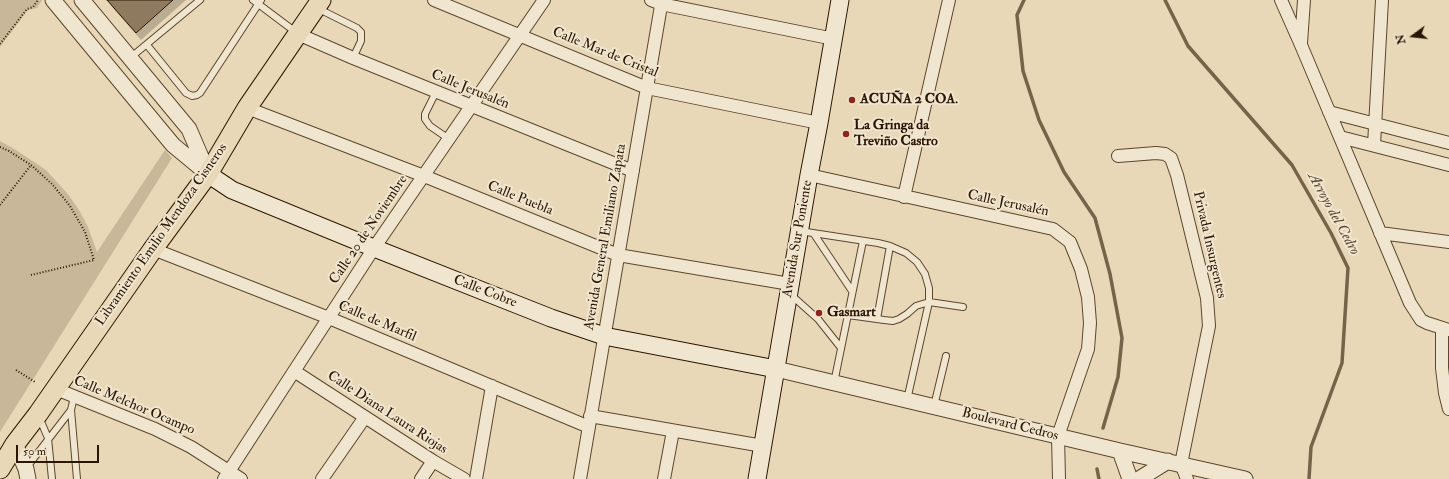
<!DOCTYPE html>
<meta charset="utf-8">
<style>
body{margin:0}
#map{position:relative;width:1449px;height:479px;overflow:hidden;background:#e8d8b7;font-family:"IM FELL Double Pica",serif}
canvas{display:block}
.north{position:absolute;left:1393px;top:16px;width:40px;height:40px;-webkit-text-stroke:3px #f0e6d0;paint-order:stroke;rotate:255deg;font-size:11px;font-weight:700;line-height:16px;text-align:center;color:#2d1600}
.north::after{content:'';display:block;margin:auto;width:14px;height:18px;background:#2d1600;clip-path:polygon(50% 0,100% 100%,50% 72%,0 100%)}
.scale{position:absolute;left:16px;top:445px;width:83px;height:18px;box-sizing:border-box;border:2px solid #2d1600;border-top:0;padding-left:5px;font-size:12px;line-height:14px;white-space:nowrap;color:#2d1600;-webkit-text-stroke:3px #f0e6d0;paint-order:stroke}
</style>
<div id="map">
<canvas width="1449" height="479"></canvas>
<div class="north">N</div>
<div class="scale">50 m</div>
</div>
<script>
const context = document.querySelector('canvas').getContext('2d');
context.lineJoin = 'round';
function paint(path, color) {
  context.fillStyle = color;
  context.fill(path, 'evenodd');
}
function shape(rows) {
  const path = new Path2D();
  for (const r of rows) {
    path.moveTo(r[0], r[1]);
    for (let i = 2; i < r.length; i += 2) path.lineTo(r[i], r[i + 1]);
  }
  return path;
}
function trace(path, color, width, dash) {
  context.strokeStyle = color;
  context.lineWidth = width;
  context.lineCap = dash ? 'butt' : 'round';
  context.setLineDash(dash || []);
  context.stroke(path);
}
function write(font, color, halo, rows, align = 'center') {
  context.font = font + ' "IM FELL Double Pica",serif';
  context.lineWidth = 4;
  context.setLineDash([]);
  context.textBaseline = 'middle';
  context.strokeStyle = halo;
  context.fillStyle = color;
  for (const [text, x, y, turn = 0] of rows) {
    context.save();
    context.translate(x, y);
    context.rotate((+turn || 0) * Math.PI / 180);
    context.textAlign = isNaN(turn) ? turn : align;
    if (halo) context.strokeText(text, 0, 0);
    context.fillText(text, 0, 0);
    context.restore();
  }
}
const green = shape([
 [0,0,42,0,37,8,28,10,0,47],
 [0,141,16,150,46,170,67,193,79,210,88,227,97,252,165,150,172,158,0,432]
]);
const shadow = shape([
 [108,0,186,0,141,40,112,7]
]);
const stream = shape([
 [1024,0,1017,15,1023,71,1039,120,1064,172,1095,218,1110,274,1122,338,1118,377,1103,428],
 [1165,0,1188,46,1292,165,1331,233,1348,268,1342,363,1311,447,1309,479],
 [1097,469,1099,479]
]);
const building = shape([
 [107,0,173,0,136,33,107,0]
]);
const path = shape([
 [0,44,27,9,33,7,38,0],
 [0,147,9,151,31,165,52,184,70,206,85,232,94,260,31,275],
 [0,205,31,165],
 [16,370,35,382]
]);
const service = shape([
 [253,0,297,33],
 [317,8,357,28,361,32,361,41,353,58],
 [147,45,186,93,192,96,197,95,200,93,261,0],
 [130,58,200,0],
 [436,92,425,114,425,119,430,126,449,139],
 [800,231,878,243,890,246,906,253,917,262,925,274,929,288,929,302,907,400],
 [814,234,852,291],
 [790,294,818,319,841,348],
 [848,315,884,320,893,321,899,319,907,314,916,306,929,302,963,307],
 [877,319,890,246],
 [834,383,863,241],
 [74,397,71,410,77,479],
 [934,406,946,356],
 [39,417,48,438,52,479],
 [27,467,71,410]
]);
const minor = shape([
 [434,0,647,88,819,123],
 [651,0,661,4,834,39],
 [1281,0,1301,45,1410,303,1421,320,1427,323,1449,330],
 [298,34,353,58,633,171],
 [1301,43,1304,0],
 [247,108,424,176,618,255,790,284],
 [1329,112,1449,143],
 [1340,137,1449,165],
 [1374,145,1382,0],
 [1118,156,1156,153,1165,154,1171,158,1177,175,1207,298,1209,326,1181,464,1187,479],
 [809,175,1053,229,1070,242,1081,269,1088,297,1090,323,1088,349,1058,436,1059,479],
 [904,197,949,0],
 [1380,233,1449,242],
 [153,249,329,318,589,427],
 [1442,328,1442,368,1445,393,1449,409],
 [294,371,433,461,464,479],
 [56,389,155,429,191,447,241,479],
 [590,416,763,446],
 [224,479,374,248,544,0],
 [322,479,365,417],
 [421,479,433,461],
 [476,479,492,386],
 [580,479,662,0],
 [664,479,673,431]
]);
const tertiary = shape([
 [53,0,173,145,208,174],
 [82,0,189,129,207,171],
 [776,369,1120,451,1245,479],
 [15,444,26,469,28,479],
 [1120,451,1130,479],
 [1139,479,1168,461]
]);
const secondary = shape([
 [208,174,232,190,374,248,551,318,604,336,776,369],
 [757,479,809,175,819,123,840,0]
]);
const primary = shape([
 [0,469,15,444,38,414,153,249,208,174,247,108,321,0]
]);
const markers = [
 [852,100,4,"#8f2418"],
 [846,134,4,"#8f2418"],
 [819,313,4,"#8f2418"]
];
const streetNames = [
 ["Calle Mar de Cristal",605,53,22],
 ["Calle Jerusalén",470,90,22],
 ["Calle Puebla",520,199,22],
 ["Calle Jerusalén",1008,204,12],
 ["Calle 20 de Noviembre",369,230,-56],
 ["Libramiento Emilio Mendoza Cisneros",162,235,-55],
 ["Avenida General Emiliano Zapata",606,237,-80],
 ["Avenida Sur Poniente",798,239,-80],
 ["Privada Insurgentes",1209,245,77],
 ["Calle Cobre",485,292,21],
 ["Calle de Marfil",377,322,23],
 ["Calle Melchor Ocampo",134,406,23],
 ["Calle Diana Laura Riojas",387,413,33],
 ["Boulevard Cedros",1010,425,14]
];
const poiNames = [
 ["ACUÑA 2 COA.",860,100],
 ["La Gringa da",854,126],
 ["Treviño Castro",854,142],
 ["Gasmart",827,313]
];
const waterNames = [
 ["Arroyo del Cedro",1333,214,61]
];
paint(green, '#c8b798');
paint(shadow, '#0003');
trace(stream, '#776349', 3.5);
paint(building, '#8e7b5f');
trace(building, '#2d1600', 1);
trace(service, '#5c462e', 8);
trace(minor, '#5c462e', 14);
trace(tertiary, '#5c462e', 17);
trace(secondary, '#2d1600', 19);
trace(primary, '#2d1600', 21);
trace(path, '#2d1600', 2, [1, 2]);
trace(service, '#f0e6d0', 6);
trace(minor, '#f0e6d0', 12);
trace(tertiary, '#f0e6d0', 15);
trace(secondary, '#f0e6d0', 17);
trace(primary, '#e8d8b7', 19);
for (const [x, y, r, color] of markers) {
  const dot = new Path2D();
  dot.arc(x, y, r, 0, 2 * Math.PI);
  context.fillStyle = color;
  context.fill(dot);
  trace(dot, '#f0e6d0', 1.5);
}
write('14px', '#2d1600', '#f0e6d0', streetNames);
write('bold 14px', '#2d1600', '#f0e6d0', poiNames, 'left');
write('italic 15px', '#5e4930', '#f0e6d0', waterNames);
</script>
